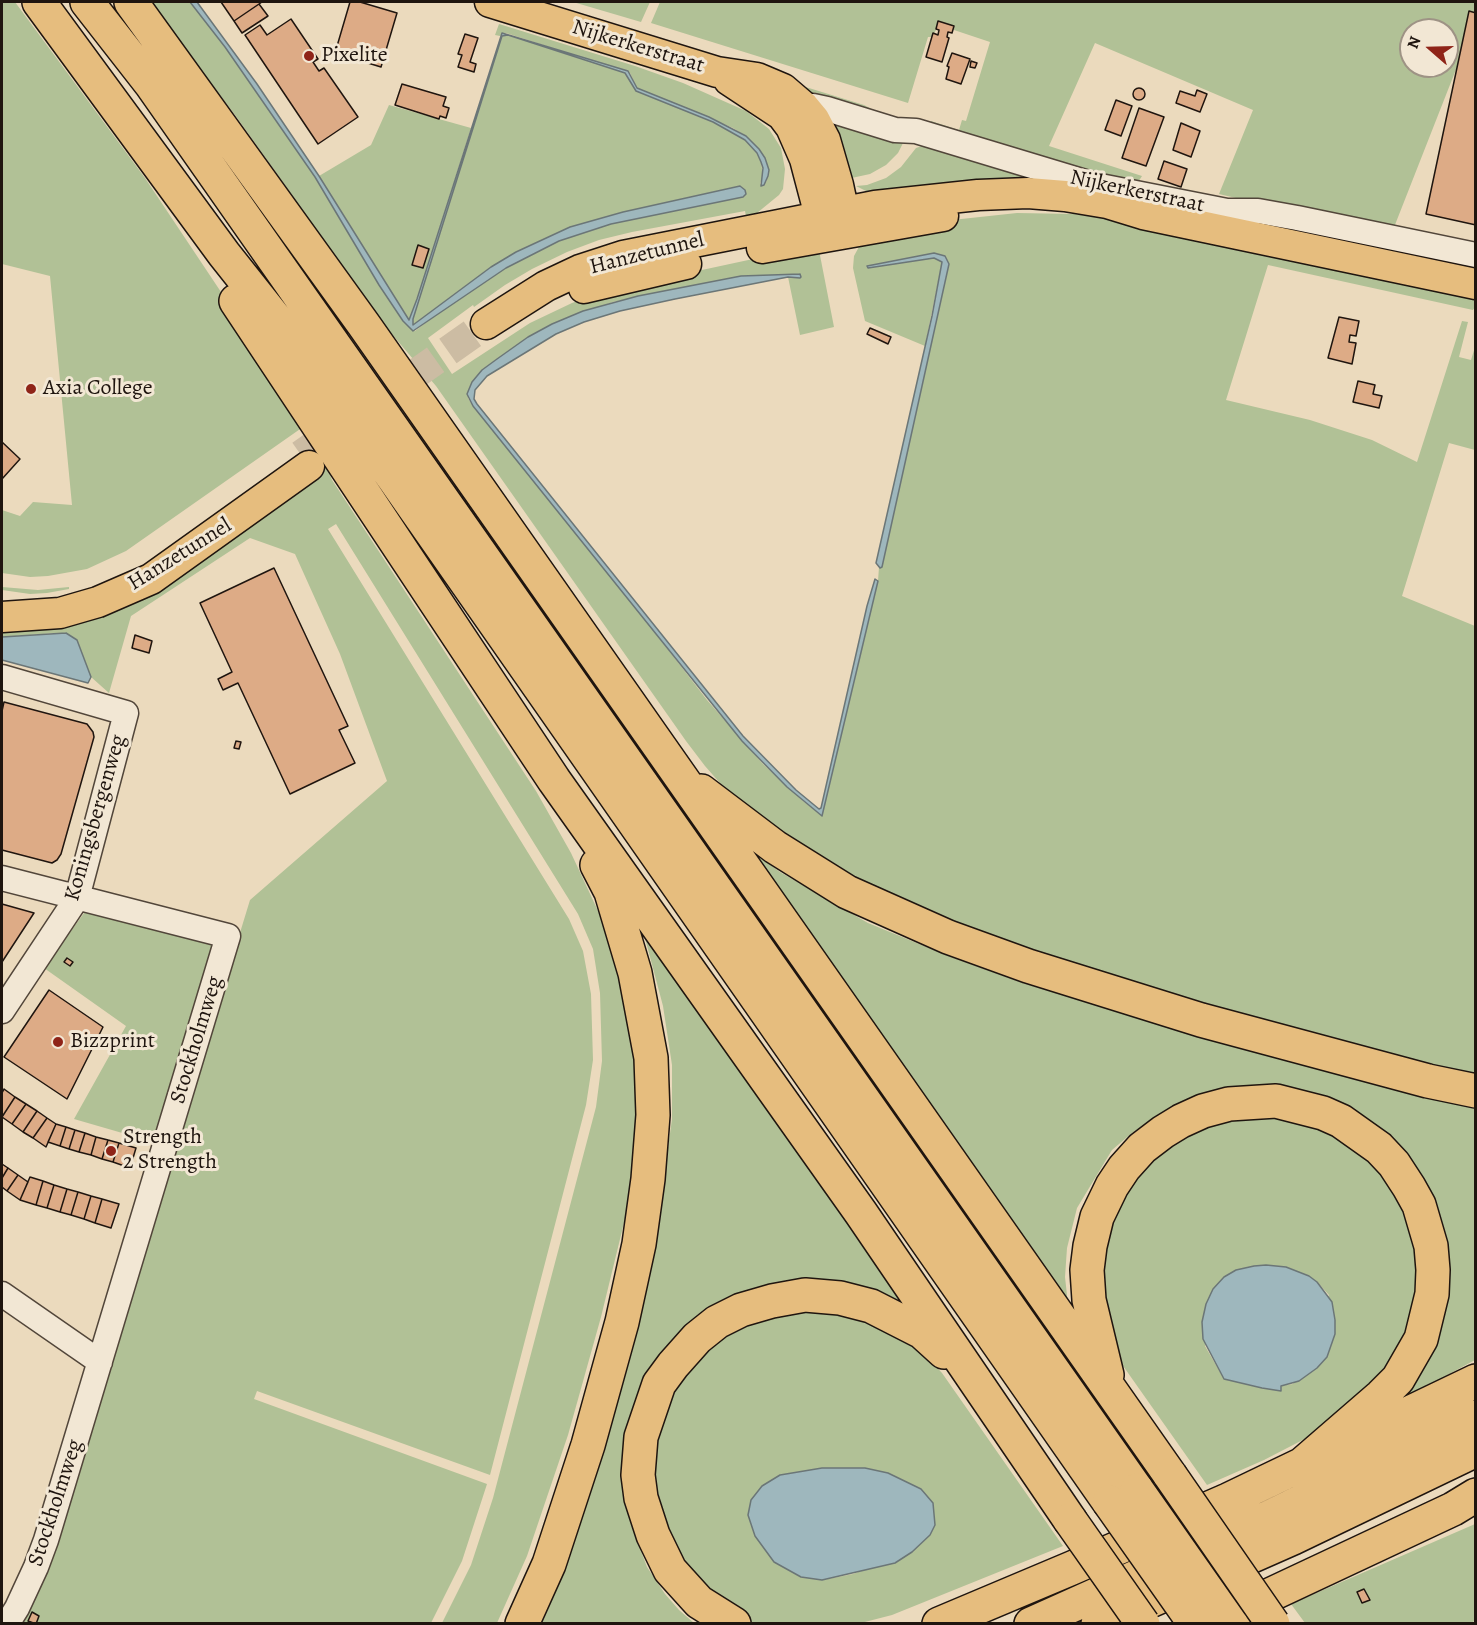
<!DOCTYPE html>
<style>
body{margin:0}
#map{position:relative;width:1477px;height:1625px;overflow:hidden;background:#ebdabd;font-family:Alegreya,serif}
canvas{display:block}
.frame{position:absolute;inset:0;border:3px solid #1f150f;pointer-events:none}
.north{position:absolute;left:1399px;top:18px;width:60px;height:60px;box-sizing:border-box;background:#f2e7d4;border:2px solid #9e9385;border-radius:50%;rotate:290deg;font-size:16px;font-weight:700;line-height:24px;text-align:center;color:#1f150f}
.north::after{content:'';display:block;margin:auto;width:21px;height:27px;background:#8f2418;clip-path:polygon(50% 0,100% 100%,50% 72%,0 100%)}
</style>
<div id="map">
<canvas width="1477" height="1625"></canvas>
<div class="frame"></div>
<div class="north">N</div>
</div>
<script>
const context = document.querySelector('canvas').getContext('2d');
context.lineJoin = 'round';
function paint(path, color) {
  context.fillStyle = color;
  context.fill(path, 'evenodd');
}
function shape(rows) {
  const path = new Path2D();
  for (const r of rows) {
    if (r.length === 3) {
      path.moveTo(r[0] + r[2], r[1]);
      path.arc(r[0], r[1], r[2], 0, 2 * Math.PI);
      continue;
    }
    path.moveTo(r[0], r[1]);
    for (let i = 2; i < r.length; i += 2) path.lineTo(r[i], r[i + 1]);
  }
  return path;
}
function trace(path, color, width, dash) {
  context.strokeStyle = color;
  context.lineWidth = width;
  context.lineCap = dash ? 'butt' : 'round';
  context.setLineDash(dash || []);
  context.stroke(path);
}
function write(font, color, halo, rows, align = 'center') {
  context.font = font + ' Alegreya,serif';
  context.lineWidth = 6;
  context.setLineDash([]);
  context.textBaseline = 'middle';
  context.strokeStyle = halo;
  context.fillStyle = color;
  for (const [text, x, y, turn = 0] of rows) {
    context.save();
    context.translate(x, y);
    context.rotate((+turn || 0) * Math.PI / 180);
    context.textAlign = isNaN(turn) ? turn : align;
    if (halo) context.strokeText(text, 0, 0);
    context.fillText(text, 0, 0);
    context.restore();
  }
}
const green = shape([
 [2,2,15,2,145,178,233,310,303,427,126,551,87,569,48,576,30,577,2,573,2,510,20,516,33,502,72,505,50,276,2,264],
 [149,2,190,2,225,47,315,177,379,285,415,331,446,307,506,268,559,241,611,224,743,197,742,187,739,186,623,212,570,227,516,252,491,267,413,325,413,319,501,36,508,35,625,73,636,91,713,122,745,140,757,153,761,162,763,175,760,184,767,181,759,149,746,136,733,128,637,88,630,73,506,33,500,36,495,35,499,24,635,66,683,83,746,111,769,129,781,148,785,169,783,189,779,195,757,213,746,216,745,211,632,232,599,240,567,252,532,269,505,285,474,307,473,305,428,338,452,374,530,323,572,303,609,290,818,245,834,327,800,335,788,277,800,277,800,274,741,276,613,302,552,324,528,337,497,359,482,370,468,391,468,398,473,406,609,573,707,700,763,764,803,801,822,816,878,581,879,567,882,566,949,264,945,256,934,253,867,266,868,268,934,258,942,262,925,346,865,321,853,268,854,256,860,245,952,220,1017,213,1074,214,1129,222,1475,293,1475,307,1473,310,1268,265,1226,400,1310,420,1372,440,1417,462,1462,321,1468,322,1459,357,1471,360,1475,347,1475,450,1449,443,1402,596,1475,626,1475,1079,1121,981,940,919,832,869,727,791,705,766,686,741,436,386,379,319,346,276,287,188,235,115],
 [573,2,650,2,641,22],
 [660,2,1476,2,1475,21,1391,235,1219,194,1253,110,1095,43,1049,146,1142,176,1135,187,932,130,931,121,959,130,962,120,966,121,990,42,939,25,932,37,928,37,908,103,651,23],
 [1411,30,1447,30,1447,66,1411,66],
 [770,76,864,105,881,114,803,97],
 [389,105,471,128,417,299,409,320,319,176,371,145],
 [822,115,905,139,898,153,886,165,870,174,847,179],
 [928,144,1075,186,868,192,856,186,867,185,886,178,901,167,916,148],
 [326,464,332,480,536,791,571,853,612,941,636,1052,638,1136,631,1194,601,1317,568,1435,549,1491,527,1556,497,1623,442,1623,471,1565,493,1498,596,1107,602,1061,600,993,593,949,578,914,336,524,328,529,569,919,583,951,591,994,593,1060,586,1105,490,1475,257,1391,254,1399,487,1484,462,1561,431,1623,17,1623,77,1466,250,900,387,781,340,654,295,554,250,538,131,616,109,693,91,677,77,640,57,633,2,637,2,621,71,614],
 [2,587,38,590,69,587,69,589,47,593,30,594,2,590],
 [746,847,780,872,868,923,951,957,1023,983,1218,1042,1475,1108,1475,1360,1401,1400,1424,1366,1444,1296,1450,1267,1443,1230,1431,1196,1279,1087,1255,1086,1223,1087,1195,1098,1161,1113,1132,1133,1112,1150,1077,1208,1067,1248,1065,1277,1068,1304],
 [87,909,214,944,157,1139,143,1139,74,1119,126,1026,44,968],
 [645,938,895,1291,899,1301,861,1287,788,1282,768,1285,726,1299,707,1310,684,1327,653,1367,629,1419,624,1446,626,1504,635,1535,647,1567,665,1594,679,1610,694,1623,532,1624,663,1184,672,1119,672,1065,663,1006],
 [1261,1113,1334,1132,1361,1148,1397,1189,1415,1230,1419,1298,1408,1337,1391,1366,1322,1430,1264,1460,1207,1485,1121,1363,1111,1334,1100,1268,1113,1212,1153,1156,1215,1120],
 [1266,1265,1286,1267,1309,1276,1317,1282,1329,1295,1293,1384,1280,1386,1224,1379,1205,1346,1254,1266],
 [841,1308,911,1339,942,1373,1063,1546,892,1615,861,1623,753,1623,731,1615,680,1574,645,1488,658,1405,721,1327,765,1310],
 [822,1468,935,1525,930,1535,912,1552,853,1574,823,1580,801,1577,780,1475],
 [1475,1524,1475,1621,1467,1624,1305,1623,1291,1604]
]);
const water = shape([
 [190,2,197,2,257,84,319,176,409,320,417,299,502,33,628,71,637,88,709,117,746,136,759,149,765,158,769,170,768,176,764,185,761,186,763,168,761,162,757,153,745,140,713,122,636,91,625,73,508,35,502,36,413,319,413,325,491,267,516,252,570,227,623,212,740,186,745,190,746,194,743,197,611,224,559,241,506,268,413,331,403,321,379,285,315,177,225,47,190,2],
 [934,253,945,256,949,264,882,567,880,568,876,563,932,316,942,262,934,258,868,268,867,266,934,253],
 [800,274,801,277,800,278,788,277,675,299,620,311,584,322,556,334,487,376,475,390,474,399,477,404,743,736,796,790,819,809,821,808,867,606,875,579,878,581,822,816,787,787,742,741,473,406,467,394,472,382,482,370,497,359,528,337,552,324,583,311,638,296,741,276,800,274],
 [66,633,77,640,91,677,88,683,2,660,2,637,66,633],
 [1266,1265,1286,1267,1309,1276,1317,1282,1332,1302,1335,1320,1335,1334,1327,1357,1317,1368,1299,1381,1281,1386,1281,1391,1262,1388,1224,1379,1203,1339,1202,1322,1206,1304,1213,1289,1224,1277,1236,1270,1254,1266,1266,1265],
 [822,1468,865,1468,888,1473,921,1489,933,1503,935,1525,930,1535,912,1552,895,1563,822,1580,801,1577,774,1562,755,1536,748,1515,751,1500,762,1486,780,1475,822,1468]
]);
const building = shape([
 [221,2,262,2,234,21,221,2],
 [350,2,360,2,397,13,381,67,335,53,350,2],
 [259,4,268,16,242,33,234,21,259,4],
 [1469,11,1476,13,1476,225,1426,214,1469,11],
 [291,19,318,59,313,62,319,71,324,68,358,117,318,144,245,35,260,25,267,35,291,19],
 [938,21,954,26,952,33,948,32,947,37,949,38,942,62,926,57,933,33,938,35,939,30,936,29,938,21],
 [465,34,478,38,470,62,476,64,474,72,458,67,462,55,458,54,465,34],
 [952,53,970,59,961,84,946,79,949,67,947,66,952,53],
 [971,61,977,63,975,68,970,67,971,61],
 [402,84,446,97,443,106,449,108,446,118,440,116,439,119,395,105,402,84],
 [1139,94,6],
 [1197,90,1207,94,1200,112,1176,103,1180,91,1195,96,1197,90],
 [1116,100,1132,106,1121,136,1105,130,1116,100],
 [1139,108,1164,117,1146,166,1122,158,1139,108],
 [1181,123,1200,131,1191,157,1173,150,1181,123],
 [1164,161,1187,169,1181,187,1158,179,1164,161],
 [418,245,429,249,423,268,412,265,418,245],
 [1339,317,1359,321,1356,336,1350,335,1349,342,1356,343,1352,364,1328,358,1339,317],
 [870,328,891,337,888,344,867,334,870,328],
 [1358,381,1375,385,1373,394,1382,396,1379,408,1353,402,1358,381],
 [2,442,20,459,2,479,2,442],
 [274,568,348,726,339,730,355,763,290,794,238,683,223,690,218,679,232,672,200,603,274,568],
 [135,635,152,641,149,653,132,648,135,635],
 [4,702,87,724,93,732,94,737,61,854,57,860,52,863,2,850,2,711,4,702],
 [236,741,241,742,239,749,234,748,236,741],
 [2,904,34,913,2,962,2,904],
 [67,958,73,962,70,966,64,962,67,958],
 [49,990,103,1027,67,1099,4,1057,49,990],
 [4,1089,15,1097,2,1117,2,1093,4,1089],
 [15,1097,26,1104,12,1124,2,1117,15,1097],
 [26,1104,37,1111,23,1132,12,1124,26,1104],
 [37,1111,47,1118,33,1138,23,1132,37,1111],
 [47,1118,56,1124,46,1147,33,1138,47,1118],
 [56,1124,66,1127,60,1146,48,1142,56,1124],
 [66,1127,75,1130,69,1149,60,1146,66,1127],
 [75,1130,85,1133,79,1152,69,1149,75,1130],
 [85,1133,96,1137,91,1155,79,1152,85,1133],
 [96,1137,108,1140,102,1159,91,1155,96,1137],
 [108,1140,119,1143,113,1162,102,1159,108,1140],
 [119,1143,136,1148,130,1168,113,1162,119,1143],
 [2,1164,8,1168,2,1178,2,1164],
 [8,1168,18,1175,7,1191,2,1187,2,1178,8,1168],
 [18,1175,28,1182,20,1200,7,1191,18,1175],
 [30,1177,43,1181,36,1205,20,1200,30,1177],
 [43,1181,54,1185,47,1208,36,1205,43,1181],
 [54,1185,67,1189,60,1212,47,1208,54,1185],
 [67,1189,78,1192,71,1215,60,1212,67,1189],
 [78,1192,91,1196,84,1219,71,1215,78,1192],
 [91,1196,102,1199,95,1223,84,1219,91,1196],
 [102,1199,119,1204,111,1228,95,1223,102,1199],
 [1364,1589,1370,1600,1362,1603,1357,1592,1364,1589],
 [32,1612,39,1616,36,1624,28,1621,32,1612]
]);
const majorTunnel = shape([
 [301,455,486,324]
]);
const minor = shape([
 [794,108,813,106,827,109,895,130,916,131,1095,185,1227,211,1258,211,1297,218,1476,255],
 [2,677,126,713,77,898,2,1011],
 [2,878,228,936,46,1540,36,1567,17,1608,7,1624],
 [2,1294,100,1362]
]);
const major = shape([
 [490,2,717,72,757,78,783,89,804,107,814,119,825,140,838,185,848,232],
 [729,80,782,115,791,127,805,159,825,235],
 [762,248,943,216],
 [584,288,686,264],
 [486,324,546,286,580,270,623,256,875,206,978,195,1028,193,1065,196,1107,203,1143,214,1476,284],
 [2,617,60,613,98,602,151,579,309,466]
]);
const highway = shape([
 [39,2,224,254,332,390,1109,1502],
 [87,2,151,84,1137,1490],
 [131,2,364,325,1170,1475],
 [236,301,554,780,861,1213,1070,1520],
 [701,791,775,847,847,892,948,937,1028,966,1201,1020,1428,1081,1476,1091],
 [1107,1375,1089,1300,1087,1270,1090,1246,1097,1217,1112,1186,1124,1168,1142,1148,1163,1132,1181,1121,1203,1111,1229,1104,1276,1101,1323,1113,1341,1121,1379,1148,1394,1164,1409,1187,1419,1205,1431,1246,1433,1270,1432,1294,1421,1339,1398,1379,1381,1396,1299,1467],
 [522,1624,549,1564,588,1445,622,1322,639,1244,648,1179,653,1115,651,1058,635,973,611,892,597,865],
 [734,1624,699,1602,670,1570,653,1535,641,1498,638,1475,641,1437,659,1384,673,1365,697,1338,717,1322,741,1310,772,1301,805,1295,840,1298,871,1306,922,1332,944,1352],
 [939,1624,1072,1568,1228,1500,1476,1381],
 [1031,1624,1267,1518,1476,1417],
 [1098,1624,1293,1538,1476,1450],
 [1208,1624,1453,1509,1476,1495]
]);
const highwayBridge = shape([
 [1170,1475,1273,1624],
 [1137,1490,1231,1624],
 [1109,1502,1195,1624],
 [1070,1520,1143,1624]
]);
const markers = [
 [309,56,6,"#8f2418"],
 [31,389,6,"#8f2418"],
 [58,1042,6,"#8f2418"],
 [111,1151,6,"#8f2418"]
];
const streetNames = [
 ["Nijkerkerstraat",638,47,17],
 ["Nijkerkerstraat",1137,192,12],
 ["Hanzetunnel",647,254,-14],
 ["Hanzetunnel",180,555,-32],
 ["Koningsbergenweg",96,818,-74],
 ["Stockholmweg",197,1040,-73],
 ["Stockholmweg",56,1503,-72]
];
const poiNames = [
 ["Pixelite",321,56],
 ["Axia College",43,389],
 ["Bizzprint",70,1042],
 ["Strength",123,1138],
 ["2 Strength",123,1163]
];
paint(green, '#b1c196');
paint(water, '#9eb7bd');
trace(water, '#6b7677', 1.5);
paint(building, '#ddab86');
trace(building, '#1f150f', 1.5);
trace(majorTunnel, '#ccbca3', 30, [30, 15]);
trace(minor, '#52463a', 27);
trace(major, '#1f150f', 33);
trace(highway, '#1f150f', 36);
trace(minor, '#f2e7d4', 24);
trace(major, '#e6bd7e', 30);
trace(highway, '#e6bd7e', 33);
trace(highwayBridge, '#1f150f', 36, []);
trace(highwayBridge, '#e6bd7e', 33);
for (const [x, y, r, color] of markers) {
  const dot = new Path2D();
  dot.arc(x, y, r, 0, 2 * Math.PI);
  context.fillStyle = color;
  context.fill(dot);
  trace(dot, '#f2e7d4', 2);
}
write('22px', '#1f150f', '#f2e7d4', streetNames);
write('22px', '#1f150f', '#f2e7d4', poiNames, 'left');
</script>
